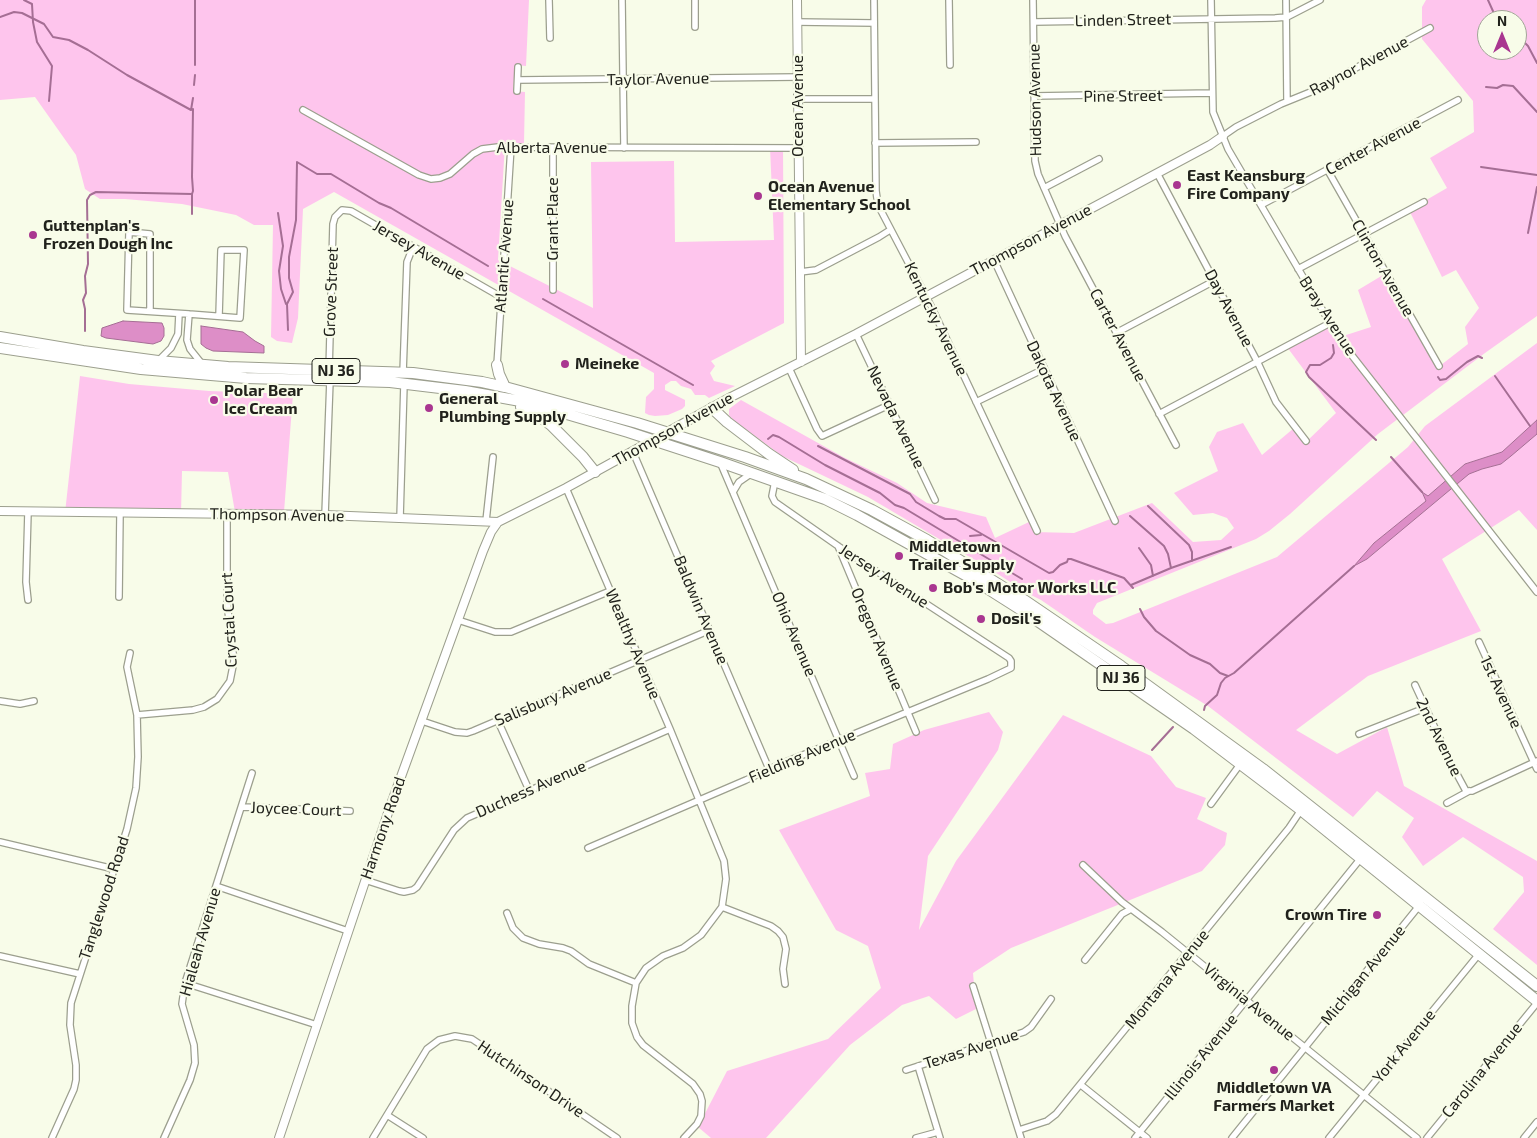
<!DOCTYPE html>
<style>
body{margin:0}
#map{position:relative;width:1537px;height:1138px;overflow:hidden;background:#f8fce9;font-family:"Exo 2",sans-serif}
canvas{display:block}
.north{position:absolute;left:1477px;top:10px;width:50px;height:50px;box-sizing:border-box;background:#f8fce9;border:1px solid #a2a597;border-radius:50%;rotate:0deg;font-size:14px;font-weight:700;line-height:20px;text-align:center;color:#21221c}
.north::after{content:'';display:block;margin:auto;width:18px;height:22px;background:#a93690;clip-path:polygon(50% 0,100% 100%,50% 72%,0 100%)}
</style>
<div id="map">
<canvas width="1537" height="1138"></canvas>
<div class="north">N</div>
</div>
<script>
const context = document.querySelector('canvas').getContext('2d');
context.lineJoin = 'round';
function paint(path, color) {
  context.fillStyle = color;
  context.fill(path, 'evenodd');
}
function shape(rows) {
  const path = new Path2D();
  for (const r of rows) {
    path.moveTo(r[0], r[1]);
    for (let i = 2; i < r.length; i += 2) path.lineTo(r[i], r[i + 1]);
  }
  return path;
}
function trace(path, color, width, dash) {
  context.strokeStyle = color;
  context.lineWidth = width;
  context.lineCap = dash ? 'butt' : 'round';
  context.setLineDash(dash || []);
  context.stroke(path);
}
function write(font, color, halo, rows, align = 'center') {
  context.font = font + ' "Exo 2",sans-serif';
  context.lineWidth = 4.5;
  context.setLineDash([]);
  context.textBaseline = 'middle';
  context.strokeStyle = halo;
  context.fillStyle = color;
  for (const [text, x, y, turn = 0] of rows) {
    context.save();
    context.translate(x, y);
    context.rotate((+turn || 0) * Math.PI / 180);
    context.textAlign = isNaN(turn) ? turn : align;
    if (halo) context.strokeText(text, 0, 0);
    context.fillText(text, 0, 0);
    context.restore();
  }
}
const green = shape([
 [0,0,529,0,526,66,515,65,513,91,525,92,524,143,505,144,498,260,593,308,591,162,674,161,675,242,774,240,770,147,783,147,784,323,711,361,715,366,710,373,714,381,735,386,709,398,705,395,695,395,691,389,681,386,676,381,671,381,665,385,665,390,685,400,685,406,682,409,668,415,655,416,649,415,645,413,646,397,654,389,654,373,334,192,303,209,298,318,292,343,277,341,271,337,273,225,254,225,236,215,182,204,125,199,100,199,85,189,76,155,35,97,0,100],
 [1426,0,1537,0,1537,316,1485,353,1378,434,1290,514,1269,531,1256,539,1097,603,1093,610,1093,614,1106,624,1113,623,1277,557,1408,447,1425,426,1537,343,1537,420,1502,452,1465,464,1428,496,1422,493,1426,501,1374,543,1355,565,1367,559,1469,474,1482,469,1501,464,1537,434,1537,530,1519,510,1442,559,1481,631,1368,676,1296,730,1337,754,1387,727,1404,786,1537,861,1537,965,1493,929,1524,892,1523,877,1463,837,1423,866,1402,837,1414,818,1377,791,1353,817,1208,706,1095,637,1041,600,1029,594,990,569,868,497,782,456,732,419,729,415,729,409,741,400,845,458,897,483,927,503,986,517,995,538,1029,522,1034,532,1074,533,1152,503,1193,542,1221,540,1234,528,1227,518,1213,513,1193,515,1174,493,1218,471,1209,447,1217,432,1243,423,1262,455,1294,428,1306,442,1336,413,1287,347,1331,322,1340,337,1371,327,1358,290,1388,272,1441,365,1468,344,1465,327,1479,308,1456,270,1442,277,1409,210,1447,188,1430,158,1474,132,1473,101,1422,39,1422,7],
 [1487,20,1517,20,1517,50,1487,50],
 [80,376,129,384,209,391,293,394,284,512,235,512,228,472,182,471,181,514,65,513],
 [989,712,1003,732,998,750,928,856,919,930,956,861,1063,715,1151,756,1176,787,1206,798,1197,819,1227,833,1225,845,1202,871,1011,948,973,973,976,1009,956,1019,929,996,902,1005,850,1045,766,1138,711,1138,698,1127,727,1071,828,1039,881,988,868,946,836,930,779,830,870,796,865,773,890,769,893,744,924,730]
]);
const water = shape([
 [123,321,162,323,164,328,164,336,161,341,153,344,106,338,101,336,102,328,123,321],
 [201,326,243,332,255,341,264,346,264,353,213,351,206,348,201,344,201,326],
 [1537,420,1537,434,1511,456,1501,464,1482,469,1469,474,1367,559,1354,566,1374,543,1426,501,1422,492,1428,496,1465,464,1502,452,1537,420]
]);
const stream = shape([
 [24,0,32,4,33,22,37,42,52,66,49,101],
 [195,0,195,65],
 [1488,0,1497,20],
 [0,17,14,12,22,13,44,24,53,37,69,40,88,50,127,75,191,110,193,98],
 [1517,35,1528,46,1537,63],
 [194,85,195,75],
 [1486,87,1497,88,1503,85,1513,86,1537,112],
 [1481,167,1537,175],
 [192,194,192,214],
 [278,213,283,246,279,271,281,289,286,304],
 [1528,233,1537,187],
 [543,299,693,385],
 [288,330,287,304,293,292,289,278,289,257,296,220,297,162,317,174,331,174,379,203,391,208,488,266],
 [85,331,85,309,83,300,86,293,85,276,88,264,87,200,90,195,96,192,192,194,193,191,192,177,193,109],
 [1333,345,1334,353,1331,358,1320,365,1310,365,1306,372,1309,377,1376,440],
 [1495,376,1530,426],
 [1438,377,1440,380,1446,379,1467,362,1478,356,1482,358],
 [768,439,773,435,779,437,825,465,880,493,895,505,904,508,1022,579],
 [818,446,910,494,916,502,939,516,945,519,956,519,1049,573,1053,572,1060,565,1067,562,1068,559,1071,559,1124,578,1133,588],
 [1391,457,1422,492],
 [1148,506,1189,545,1192,552,1192,561],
 [1130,516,1164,546,1168,554,1171,568],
 [970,536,981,535],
 [1139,548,1151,565,1153,576],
 [1131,585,1171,568,1231,547],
 [1140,609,1144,617,1156,631,1190,655,1210,664,1220,673,1228,676],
 [1204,710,1205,706,1217,695,1221,683,1225,678,1234,673,1354,566],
 [1152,750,1173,727]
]);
const street = shape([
 [549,0,550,38],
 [622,0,624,148],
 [695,0,695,27],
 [874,0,876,191,878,205,931,306,1037,531],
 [949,0,950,65],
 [1033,0,1035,161,1038,174,1065,236,1176,445],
 [1211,0,1213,112,1228,149,1330,323,1350,353,1537,592],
 [1286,0,1287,101],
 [797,22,874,23],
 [1034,22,1275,18,1287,17,1320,0],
 [518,80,798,77],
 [517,91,518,67],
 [1034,96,1212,93],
 [798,99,875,99],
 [303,110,419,175,431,179,440,178,450,174,473,154,482,149,498,147,798,148],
 [1223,136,1236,127,1281,104,1313,91,1430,28],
 [875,143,976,142],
 [553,148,553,290],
 [1327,169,1439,366],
 [1157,173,1257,361,1276,402,1306,441],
 [1044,188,1099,159],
 [1261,205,1458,100],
 [994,260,1115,521],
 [1298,269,1424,202],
 [800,272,816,270,879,237,890,230],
 [150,311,150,234,129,232,127,310,189,314,240,318,244,250,221,250,219,316],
 [189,314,187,340,190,349,202,364],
 [1116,333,1214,281],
 [856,334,935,500],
 [158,361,171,348,178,334,179,314],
 [497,365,511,147],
 [789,368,817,429,822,436,889,405],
 [329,371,333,224,335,217,342,210,351,211,501,297],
 [403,373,407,262,413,247],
 [976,402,1044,369],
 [1159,414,1330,323],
 [633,452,769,769],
 [720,462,854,776],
 [566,488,670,729,724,861,726,879,722,907,701,935,683,948,663,956,646,968,636,983,632,1006,632,1023,637,1037,643,1045,693,1084,700,1094,702,1101,701,1116,697,1124,684,1138],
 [733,492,739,482,752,473],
 [325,515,330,380],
 [400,518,404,384],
 [486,521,493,457],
 [838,546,916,732],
 [119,597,120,513],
 [28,600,26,582,28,512],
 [458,620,495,632,511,632,610,591],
 [1479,642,1537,769],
 [1415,685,1452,765,1466,791,1472,791,1537,761],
 [0,701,20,704,34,701],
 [137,715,193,710,204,707,217,699,230,681,234,661,227,603,227,514],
 [422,721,455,732,467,733,473,731,710,630],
 [498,721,529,790],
 [1359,734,1425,708],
 [1447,803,1469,791],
 [1211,804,1241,763],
 [242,807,350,811],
 [0,842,114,869],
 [588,848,746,780,776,766,988,679,1011,668,1011,661,1009,658,838,546,775,502,772,496,775,481],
 [1083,865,1122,902,1162,932,1417,1138],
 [365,880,399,891,404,892,413,890,417,887,454,830,467,818,670,729],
 [216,886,348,931],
 [722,907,771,926,778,931,783,937,786,949,783,969,785,984],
 [507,913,513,928,523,938,539,944,563,948,571,951,589,964,636,983],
 [0,956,80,974],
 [1085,960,1122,914,1131,909],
 [185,983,317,1025],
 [973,986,1021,1138],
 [918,1066,940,1138],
 [906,1070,1024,1032,1031,1027,1051,999],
 [1081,1085,1147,1138],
 [387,1115,423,1138],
 [1019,1130,1047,1121,1056,1114,1289,828,1301,810],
 [52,1138,74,1089,76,1080,76,1065,70,1025,71,1003,127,829,136,788,138,757,137,715,127,667,130,653],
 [164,1138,190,1080,195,1063,194,1045,182,1004,185,983,252,773],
 [373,1138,427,1049,439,1040,455,1036,472,1039,481,1045,617,1138],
 [916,1138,938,1132],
 [1135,1138,1361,858],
 [1232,1138,1419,906],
 [1329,1138,1479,954],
 [1427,1138,1537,1003],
 [1524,1138,1537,1122]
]);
const secondary = shape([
 [797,0,801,362],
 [0,511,325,515,498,522,566,488,731,397,856,334,1210,145,1223,136],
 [279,1138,390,807,483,551,491,532,498,522]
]);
const highway = shape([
 [0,337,83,351,158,361,228,367,413,373,482,382,505,387,637,423,745,457,806,479,872,510,927,540,1024,600,1121,666,1263,769,1537,986],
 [0,348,141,369,246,378,390,382,465,391,526,402,628,432,720,462,825,499,857,515,974,580,1026,613,1194,729,1301,810,1537,1001],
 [497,365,499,374,505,387],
 [521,407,534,412,551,425,583,457,595,472],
 [712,408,727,422,769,454,793,470]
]);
const markers = [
 [1177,185,5,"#a93690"],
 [758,196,5,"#a93690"],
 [33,235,5,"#a93690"],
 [565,364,5,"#a93690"],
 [214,400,5,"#a93690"],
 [429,408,5,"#a93690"],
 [899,556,5,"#a93690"],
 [933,588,5,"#a93690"],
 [981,619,5,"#a93690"],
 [1377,915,5,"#a93690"],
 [1274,1070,5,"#a93690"]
];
const shields = [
 [336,371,48],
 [1121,678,48]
];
const shieldNames = [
 ["NJ 36",336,371],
 ["NJ 36",1121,678]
];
const streetNames = [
 ["Linden Street",1123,20,-1],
 ["Raynor Avenue",1359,66,-28],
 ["Taylor Avenue",658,79,-1],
 ["Pine Street",1123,96,-1],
 ["Hudson Avenue",1035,100,-91],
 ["Ocean Avenue",798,106,-90],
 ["Center Avenue",1373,146,-28],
 ["Alberta Avenue",552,148],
 ["Grant Place",553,219,-90],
 ["Thompson Avenue",1031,240,-28],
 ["Jersey Avenue",419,250,30],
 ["Atlantic Avenue",504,256,-86],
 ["Clinton Avenue",1383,268,60],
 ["Grove Street",331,292,-88],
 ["Day Avenue",1229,308,62],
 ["Bray Avenue",1328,316,57],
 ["Kentucky Avenue",936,319,64],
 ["Carter Avenue",1118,335,62],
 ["Dakota Avenue",1054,391,65],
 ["Nevada Avenue",896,417,64],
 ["Thompson Avenue",673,429,-29],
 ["Thompson Avenue",277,515,1],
 ["Jersey Avenue",884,576,33],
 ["Baldwin Avenue",701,610,67],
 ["Crystal Court",229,620,-93],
 ["Ohio Avenue",794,634,67],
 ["Oregon Avenue",877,639,67],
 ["Wealthy Avenue",633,644,67],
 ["1st Avenue",1501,692,65],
 ["Salisbury Avenue",553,697,-23],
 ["2nd Avenue",1439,737,64],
 ["Fielding Avenue",802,756,-23],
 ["Duchess Avenue",531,789,-24],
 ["Joycee Court",296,809,2],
 ["Harmony Road",383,828,-71],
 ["Tanglewood Road",104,898,-72],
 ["Hialeah Avenue",200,942,-74],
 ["Michigan Avenue",1363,975,-51],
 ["Montana Avenue",1167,979,-51],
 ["Virginia Avenue",1249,1002,39],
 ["York Avenue",1404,1046,-51],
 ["Texas Avenue",971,1049,-18],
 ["Illinois Avenue",1201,1057,-51],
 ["Carolina Avenue",1482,1070,-51],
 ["Hutchinson Drive",531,1079,34]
];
const poiNames = [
 ["East Keansburg",1187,176],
 ["Fire Company",1187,194],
 ["Ocean Avenue",768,187],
 ["Elementary School",768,205],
 ["Guttenplan's",43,226],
 ["Frozen Dough Inc",43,244],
 ["Meineke",575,364],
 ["Polar Bear",224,391],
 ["Ice Cream",224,409],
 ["General",439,399],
 ["Plumbing Supply",439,417],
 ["Middletown",909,547],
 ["Trailer Supply",909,565],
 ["Bob's Motor Works LLC",943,588],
 ["Dosil's",991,619],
 ["Crown Tire",1367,915,"right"],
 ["Middletown VA",1274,1088,"center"],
 ["Farmers Market",1274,1106,"center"]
];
paint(green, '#fec5ed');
paint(water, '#dd8ec7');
trace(water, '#a56e94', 1);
trace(stream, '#a56e94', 2);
trace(street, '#9c9f8e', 8);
trace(secondary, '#9c9f8e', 10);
trace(highway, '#9c9f8e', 12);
trace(street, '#fff', 5.5);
trace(secondary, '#fff', 8);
trace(highway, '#fff', 10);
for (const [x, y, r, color] of markers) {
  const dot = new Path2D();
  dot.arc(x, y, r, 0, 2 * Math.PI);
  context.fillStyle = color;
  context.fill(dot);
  trace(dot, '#f8fce9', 2);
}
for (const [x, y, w] of shields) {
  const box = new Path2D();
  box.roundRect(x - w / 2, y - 12.5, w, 25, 4);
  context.fillStyle = '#f8fce9';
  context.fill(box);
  trace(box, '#21221c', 1);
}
write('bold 15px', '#21221c', null, shieldNames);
write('16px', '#21221c', '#f8fce9', streetNames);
write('bold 16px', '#21221c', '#f8fce9', poiNames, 'left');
</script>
